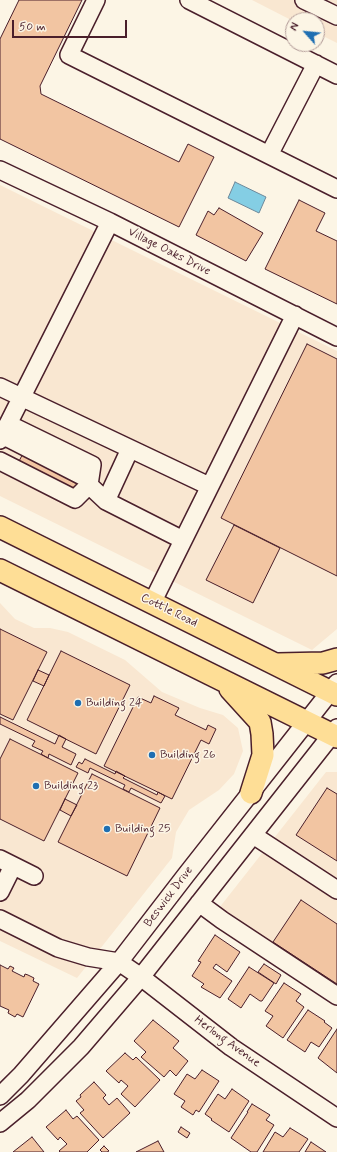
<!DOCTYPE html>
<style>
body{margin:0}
#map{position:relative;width:337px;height:1152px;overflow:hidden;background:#fcf5e5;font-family:Mynerve,sans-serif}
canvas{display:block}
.north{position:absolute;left:285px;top:12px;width:40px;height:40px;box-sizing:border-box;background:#fcf5e5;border:1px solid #b59f9b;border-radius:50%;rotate:297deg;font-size:11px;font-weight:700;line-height:16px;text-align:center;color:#4a1f2b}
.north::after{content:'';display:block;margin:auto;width:14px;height:18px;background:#1f6fb2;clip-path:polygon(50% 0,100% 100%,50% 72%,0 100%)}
.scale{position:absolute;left:12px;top:20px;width:115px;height:18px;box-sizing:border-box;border:2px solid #4a1f2b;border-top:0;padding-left:5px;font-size:12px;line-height:14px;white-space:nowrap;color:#4a1f2b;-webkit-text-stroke:3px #fcf5e5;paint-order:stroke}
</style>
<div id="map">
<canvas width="337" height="1152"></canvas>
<div class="north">N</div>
<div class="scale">50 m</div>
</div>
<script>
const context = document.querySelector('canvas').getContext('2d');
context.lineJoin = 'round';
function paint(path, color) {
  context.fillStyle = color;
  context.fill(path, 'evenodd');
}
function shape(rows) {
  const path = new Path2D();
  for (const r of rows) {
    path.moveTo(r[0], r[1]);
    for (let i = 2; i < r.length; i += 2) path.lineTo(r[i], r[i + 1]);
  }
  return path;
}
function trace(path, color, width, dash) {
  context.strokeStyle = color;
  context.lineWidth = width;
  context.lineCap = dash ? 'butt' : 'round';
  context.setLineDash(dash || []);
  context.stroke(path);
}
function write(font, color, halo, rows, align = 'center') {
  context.font = font + ' Mynerve,sans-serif';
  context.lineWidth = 3;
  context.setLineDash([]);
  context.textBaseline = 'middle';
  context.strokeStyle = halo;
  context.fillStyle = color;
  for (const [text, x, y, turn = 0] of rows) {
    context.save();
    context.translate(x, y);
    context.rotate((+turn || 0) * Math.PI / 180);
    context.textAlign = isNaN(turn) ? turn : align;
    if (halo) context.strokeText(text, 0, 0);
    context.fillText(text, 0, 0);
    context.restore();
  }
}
const built = shape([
 [252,0,337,0,337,43,317,33,317,20,293,21],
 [0,185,337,351,337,629,312,650,0,496],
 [0,603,15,619,34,628,50,628,68,632,125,660,162,692,200,708,223,715,238,728,243,751,234,774,219,790,189,810,176,832,172,858,77,978,0,941],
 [326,772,337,772,337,1006,208,922]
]);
const water = shape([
 [235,182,266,197,259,213,228,198,235,182]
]);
const building = shape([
 [19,0,82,0,40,86,41,94,179,162,188,144,214,157,179,227,0,139,0,39,19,0],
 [299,200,325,213,316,231,337,241,337,304,265,269,299,200],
 [219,208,263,233,246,261,196,235,208,211,214,215,219,208],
 [307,344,337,359,337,576,221,518,307,344],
 [33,434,91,463,73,498,15,469,33,434],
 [234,525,280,548,253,603,206,580,234,525],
 [0,629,47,652,13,720,0,714,0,629],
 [61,651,130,685,96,754,27,720,61,651],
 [38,670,49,675,44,686,33,681,38,670],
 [154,696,179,708,175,715,206,730,208,725,216,729,209,744,201,740,172,799,104,766,138,697,151,703,154,696],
 [0,717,55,744,59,735,66,739,62,747,76,754,71,765,49,754,48,758,41,754,43,751,32,746,35,741,0,724,0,717],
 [10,739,78,773,44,841,0,819,0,759,10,739],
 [85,759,115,774,116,771,125,776,123,778,157,795,158,792,165,796,161,803,131,788,129,792,123,789,125,785,90,768,88,773,76,767,79,762,82,764,85,759],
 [92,774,160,808,127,876,58,842,92,774],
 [327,788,337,794,337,861,296,835,327,788],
 [65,799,77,805,71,816,60,810,65,799],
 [301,900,337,924,337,984,273,942,301,900],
 [215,935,240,952,227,972,216,964,213,968,232,981,220,998,201,987,204,984,192,976,201,962,198,961,215,935],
 [264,964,281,975,276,984,258,972,264,964],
 [0,965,8,969,10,966,14,968,12,971,24,977,25,974,28,975,34,978,33,981,39,984,23,1017,17,1014,15,1017,8,1013,9,1010,0,1006,0,965],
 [249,967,274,983,262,1001,260,1001,250,994,241,1008,228,999,249,967],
 [284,983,301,994,296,1001,304,1007,283,1038,266,1026,273,1016,265,1011,284,983],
 [308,1010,325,1021,324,1022,332,1028,319,1047,311,1042,305,1052,287,1040,308,1010],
 [153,1020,179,1041,173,1048,188,1061,176,1076,170,1070,164,1077,141,1057,146,1052,134,1041,153,1020],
 [337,1029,337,1073,318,1058,337,1029],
 [125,1053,133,1060,136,1057,160,1080,135,1107,121,1094,128,1086,121,1080,119,1083,106,1071,125,1053],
 [202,1070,219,1081,199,1112,196,1110,193,1115,181,1107,185,1101,174,1094,187,1074,195,1079,202,1070],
 [94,1082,106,1095,103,1098,109,1105,117,1098,130,1113,103,1138,80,1113,84,1110,76,1101,81,1097,80,1095,94,1082],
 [232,1089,249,1101,229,1132,211,1120,212,1119,205,1114,218,1094,225,1099,232,1089],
 [252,1104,270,1115,266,1120,274,1125,257,1152,251,1152,231,1138,248,1112,247,1112,252,1104],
 [66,1110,73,1119,77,1116,99,1140,87,1152,60,1152,59,1151,67,1144,60,1137,58,1140,46,1127,66,1110],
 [181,1127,190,1133,187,1138,178,1132,181,1127],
 [290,1128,308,1139,299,1152,263,1152,275,1132,283,1137,290,1128],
 [32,1137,44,1152,13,1152,32,1137],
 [158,1141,164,1152,136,1152,158,1141],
 [311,1142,326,1152,305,1152,311,1142],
 [104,1146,109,1151,107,1152,102,1152,100,1150,104,1146]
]);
const minor = shape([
 [96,0,69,55,337,189],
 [189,0,337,75],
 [304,0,337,16],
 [269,155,316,64],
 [0,170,110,222,337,337],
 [0,387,209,486],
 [2,435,86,478,89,485,106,501,183,540],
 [0,440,110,222],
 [0,461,75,499,89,485,92,465,8,424],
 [106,501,130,449],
 [152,603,295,315],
 [253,835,337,890],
 [0,859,34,876],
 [0,892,13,866],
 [199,903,222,920,337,996],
 [0,919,58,948,88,957,119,962,141,977,231,1047,337,1118],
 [0,1096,21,1075,119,962,186,875,337,683],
 [0,1123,28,1100,81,1047,141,977,337,728]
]);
const major = shape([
 [0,527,337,695],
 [0,570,337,737],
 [278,664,323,663,337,659],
 [230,689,260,722,262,734,263,755,251,793]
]);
const markers = [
 [78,703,4,"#1f6fb2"],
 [152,755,4,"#1f6fb2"],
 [36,786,4,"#1f6fb2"],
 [107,829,4,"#1f6fb2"]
];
const streetNames = [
 ["Village Oaks Drive",169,252,27],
 ["Cottle Road",169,611,26],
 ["Beswick Drive",169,897,-53],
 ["Herlong Avenue",227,1042,36]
];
const poiNames = [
 ["Building 24",86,703],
 ["Building 26",160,755],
 ["Building 23",44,786],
 ["Building 25",115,829]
];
paint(built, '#f9e7d1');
paint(water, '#84cee4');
trace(water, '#6d889a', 1);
paint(building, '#f2c5a2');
trace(building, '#4a1f2b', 1);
trace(minor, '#4a1f2b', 20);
trace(major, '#4a1f2b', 24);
trace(minor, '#fcf5e5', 17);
trace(major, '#fede96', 21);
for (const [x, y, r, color] of markers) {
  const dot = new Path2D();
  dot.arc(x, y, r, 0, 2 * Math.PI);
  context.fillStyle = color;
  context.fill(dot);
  trace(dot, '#fcf5e5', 1.5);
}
write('12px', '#4a1f2b', '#fcf5e5', streetNames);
write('12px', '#4a1f2b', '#fcf5e5', poiNames, 'left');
</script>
